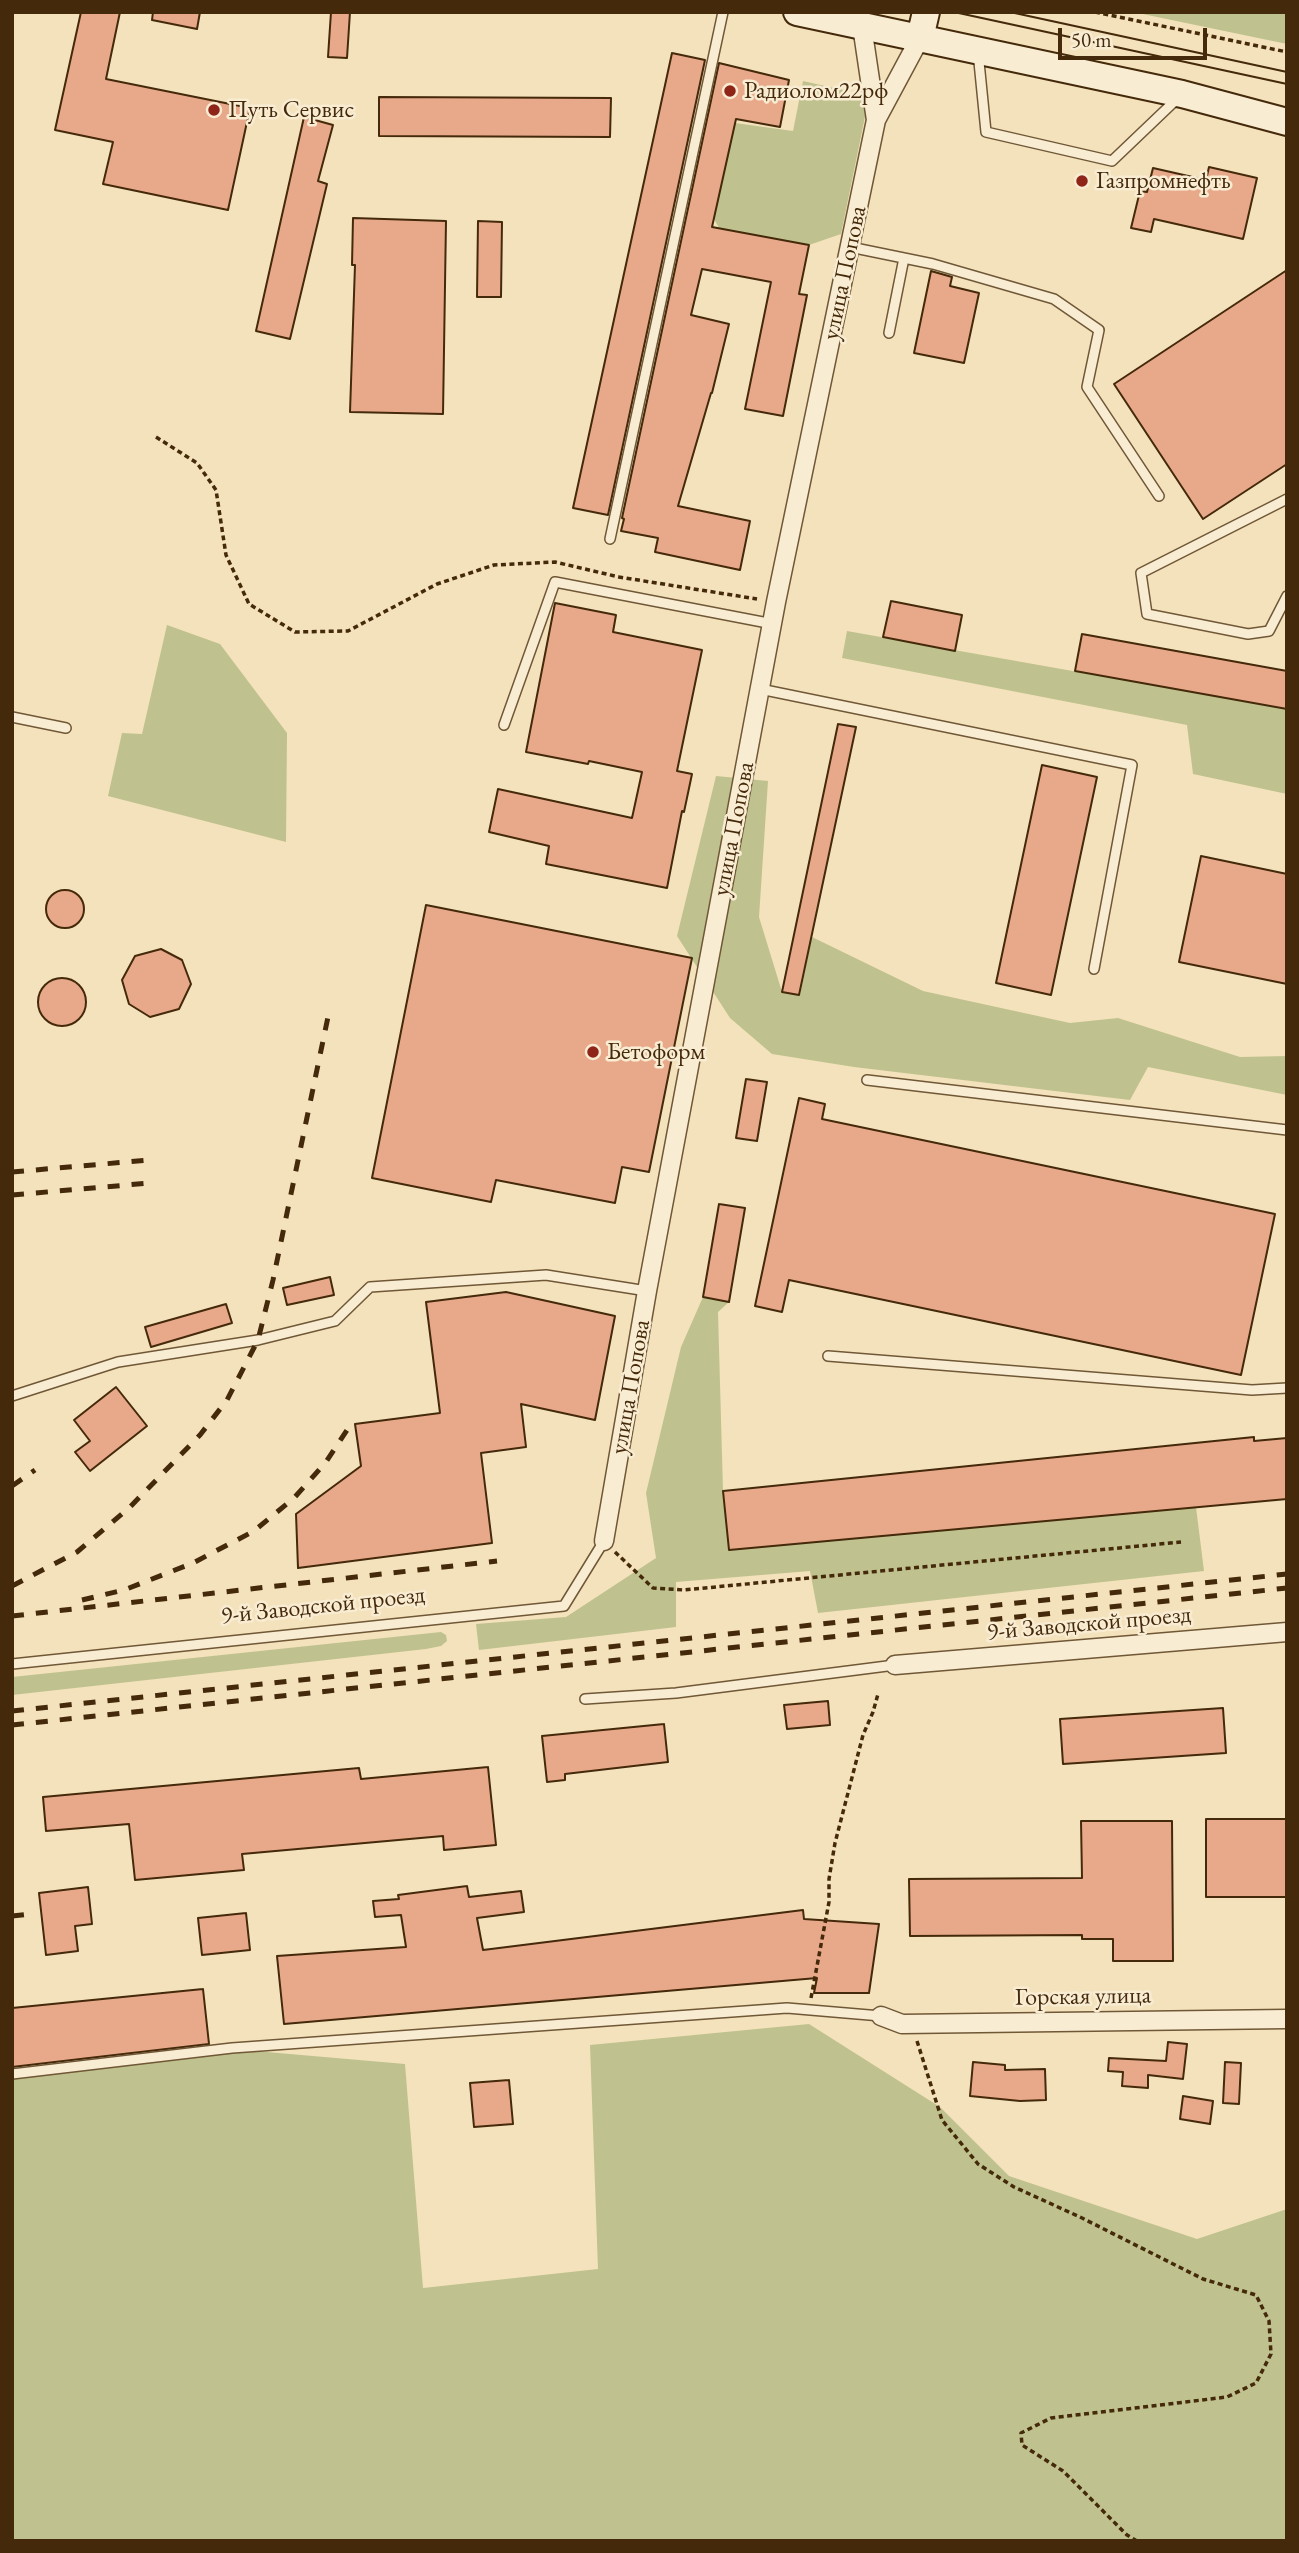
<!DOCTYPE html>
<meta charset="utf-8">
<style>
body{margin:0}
#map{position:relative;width:1299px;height:2553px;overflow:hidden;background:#f4e2bc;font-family:"EB Garamond",serif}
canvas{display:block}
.frame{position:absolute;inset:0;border:14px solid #44290a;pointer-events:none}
.scale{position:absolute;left:1058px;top:28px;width:149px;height:32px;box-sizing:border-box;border:4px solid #44290a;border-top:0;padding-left:9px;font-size:21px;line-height:24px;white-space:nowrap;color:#44290a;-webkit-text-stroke:5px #f8ecd3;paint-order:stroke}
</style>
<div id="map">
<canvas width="1299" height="2553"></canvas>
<div class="frame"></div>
<div class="scale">50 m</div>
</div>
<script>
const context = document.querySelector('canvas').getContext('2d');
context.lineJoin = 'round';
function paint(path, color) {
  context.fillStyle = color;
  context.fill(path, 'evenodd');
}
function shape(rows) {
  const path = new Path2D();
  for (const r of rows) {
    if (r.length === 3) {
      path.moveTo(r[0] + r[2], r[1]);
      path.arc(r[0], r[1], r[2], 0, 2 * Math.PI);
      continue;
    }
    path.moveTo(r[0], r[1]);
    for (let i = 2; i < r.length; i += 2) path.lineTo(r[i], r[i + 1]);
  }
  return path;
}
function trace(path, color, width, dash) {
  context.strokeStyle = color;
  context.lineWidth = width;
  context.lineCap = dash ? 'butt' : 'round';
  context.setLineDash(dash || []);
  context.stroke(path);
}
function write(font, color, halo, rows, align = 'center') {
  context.font = font + ' "EB Garamond",serif';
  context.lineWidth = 5;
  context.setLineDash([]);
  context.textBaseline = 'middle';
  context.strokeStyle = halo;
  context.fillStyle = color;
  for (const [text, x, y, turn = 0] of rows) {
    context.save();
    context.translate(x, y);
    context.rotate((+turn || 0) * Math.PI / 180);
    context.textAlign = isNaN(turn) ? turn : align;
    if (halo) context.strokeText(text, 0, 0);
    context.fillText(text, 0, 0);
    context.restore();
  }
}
const green = shape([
 [1133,12,1287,12,1287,44],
 [803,81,843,90,868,102,841,234,809,245,719,228,714,219,735,123,793,131],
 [167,625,220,644,287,733,286,842,108,796,122,733,142,734],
 [847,631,1287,709,1287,794,1193,774,1187,725,842,658],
 [716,776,768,781,759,917,782,992,800,995,812,937,923,991,1070,1023,1118,1018,1240,1057,1287,1056,1287,1095,1148,1067,1130,1100,854,1067,772,1054,730,1018,677,936],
 [703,1297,729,1302,718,1312,723,1491,729,1550,1196,1507,1204,1571,818,1613,810,1571,676,1582,676,1627,479,1650,476,1624,566,1617,656,1558,646,1493,681,1347],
 [441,1632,446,1635,447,1641,441,1646,426,1649,12,1695,12,1677],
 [809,2024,940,2107,1009,2176,1197,2239,1287,2209,1287,2541,12,2541,12,2069,209,2047,405,2064,423,2288,598,2269,590,2045]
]);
const building = shape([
 [81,12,120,12,106,79,250,108,228,210,103,184,113,142,55,130,81,12],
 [153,12,200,12,197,29,152,20,153,12],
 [331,12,350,12,347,58,328,57,331,12],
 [672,53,705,60,608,515,573,508,672,53],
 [719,63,789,80,780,127,736,119,712,227,809,245,799,294,807,295,783,416,745,409,771,282,702,269,691,315,729,324,712,393,711,393,678,506,750,521,740,570,655,552,658,538,621,531,624,519,622,518,719,63],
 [379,97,611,98,610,137,379,136,379,97],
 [304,117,333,125,318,181,327,184,290,339,256,331,304,117],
 [1209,167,1257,178,1243,239,1154,219,1151,232,1131,228,1140,191,1147,192,1153,168,1206,180,1209,167],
 [353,218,446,221,443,414,350,412,355,265,352,265,353,218],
 [478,221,502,222,501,297,477,297,478,221],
 [1287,270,1287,464,1203,519,1114,384,1287,270],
 [931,271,952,277,950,286,979,293,964,363,914,353,931,271],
 [891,601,962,615,955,651,883,637,891,601],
 [555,603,616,615,613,632,702,650,677,771,692,774,684,812,682,811,667,888,546,864,549,846,489,832,498,789,632,818,642,772,589,761,588,764,526,752,555,603],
 [1082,634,1287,671,1287,709,1075,671,1082,634],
 [838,724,856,727,799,995,782,992,838,724],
 [1042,765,1097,777,1051,995,996,983,1042,765],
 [1201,856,1287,874,1287,984,1179,962,1201,856],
 [65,909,19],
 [426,905,692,958,649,1172,622,1167,615,1203,496,1180,491,1202,372,1178,426,905],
 [161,949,182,960,191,984,179,1009,150,1017,129,1004,122,980,135,956,161,949],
 [62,1002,24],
 [746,1079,767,1082,757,1141,736,1138,746,1079],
 [799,1098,825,1104,822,1119,1275,1214,1241,1375,789,1280,782,1312,755,1306,799,1098],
 [719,1204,745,1208,729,1302,703,1297,719,1204],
 [330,1277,334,1295,287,1305,283,1288,330,1277],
 [506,1292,615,1316,595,1420,521,1404,526,1447,481,1453,492,1543,298,1568,296,1514,361,1466,355,1424,440,1413,426,1302,506,1292],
 [226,1304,232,1323,151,1347,145,1327,226,1304],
 [116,1387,147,1426,90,1471,75,1452,90,1441,74,1420,116,1387],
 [1254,1437,1254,1441,1287,1438,1287,1499,729,1550,723,1491,1254,1437],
 [828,1701,830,1725,787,1729,784,1705,828,1701],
 [1223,1708,1226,1753,1063,1764,1060,1719,1223,1708],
 [664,1724,668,1762,565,1774,565,1780,547,1782,542,1736,664,1724],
 [488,1767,496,1845,444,1850,443,1836,242,1854,244,1870,135,1880,129,1824,46,1831,43,1797,359,1768,361,1779,488,1767],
 [1206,1819,1287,1819,1287,1897,1206,1897,1206,1819],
 [1081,1821,1172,1821,1173,1961,1113,1961,1113,1939,1082,1939,1082,1935,910,1936,909,1879,1082,1878,1081,1821],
 [467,1886,469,1897,521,1891,524,1912,477,1918,483,1950,803,1910,804,1919,879,1924,869,1993,814,1993,817,1978,284,2024,277,1956,406,1947,401,1915,375,1917,373,1901,399,1899,398,1895,467,1886],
 [88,1887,92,1924,75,1926,78,1951,46,1955,39,1893,88,1887],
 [246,1913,250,1950,202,1955,198,1918,246,1913],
 [203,1989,209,2044,12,2067,12,2008,203,1989],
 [1168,2042,1187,2044,1183,2079,1148,2075,1148,2088,1122,2086,1123,2072,1108,2071,1109,2058,1166,2061,1168,2042],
 [973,2062,1005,2065,1005,2070,1045,2069,1046,2100,1020,2101,970,2096,973,2062],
 [1225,2062,1241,2063,1239,2104,1223,2103,1225,2062],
 [509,2080,513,2124,474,2127,470,2083,509,2080],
 [1183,2096,1213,2101,1210,2124,1180,2119,1183,2096]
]);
const path = shape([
 [1095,12,1287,52],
 [156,437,197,463,216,490,226,555,249,604,295,632,348,631,437,584,494,565,555,562,619,577,757,599],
 [615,1552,653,1588,684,1590,1181,1542],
 [811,1998,829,1902,829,1879,835,1843,863,1735,873,1712,878,1694],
 [917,2041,942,2120,978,2164,1014,2187,1080,2217,1203,2279,1256,2295,1269,2321,1271,2354,1256,2383,1227,2397,1051,2418,1021,2433,1022,2445,1063,2471,1127,2535,1137,2541]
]);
const lane = shape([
 [978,52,986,132,1112,161,1178,98],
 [850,247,933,264,1054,299,1099,330,1087,387,1159,496],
 [889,333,904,258],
 [1287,499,1141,573,1147,614,1248,634,1269,631,1287,596],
 [610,539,723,12],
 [760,689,1132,765,1094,969],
 [12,717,66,728],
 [504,725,555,582,773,624],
 [867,1080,1287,1130],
 [828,1356,1252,1390,1287,1388],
 [12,1396,118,1362,258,1340,335,1321,370,1287,546,1275,647,1291],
 [12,1664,564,1606,604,1541],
 [585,1699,676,1693,895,1665],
 [12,2074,232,2048,787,2008,881,2016]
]);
const street = shape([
 [862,26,876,120],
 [604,1541,647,1291,776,602,876,120,920,38],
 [895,1665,1287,1632],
 [881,2016,902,2024,1287,2019]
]);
const secondary = shape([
 [797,12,1182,94,1287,122],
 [920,38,926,12]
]);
const tram = shape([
 [954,12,1287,84],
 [1010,12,1287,72]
]);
const rail = shape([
 [12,1172,149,1160],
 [12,1195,150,1183],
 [12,1486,35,1470],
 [12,1586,77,1552,130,1507,200,1435,227,1400,258,1340,273,1280,328,1017],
 [82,1600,124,1590,193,1563,254,1531,294,1498,326,1462,353,1421],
 [12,1616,497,1561],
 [12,1711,1287,1574],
 [12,1725,1287,1588],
 [12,1916,30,1914]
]);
const markers = [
 [730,91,7,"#8f2418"],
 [214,110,7,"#8f2418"],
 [1082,181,7,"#8f2418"],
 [593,1052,7,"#8f2418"]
];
const poiNames = [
 ["Радиолом22рф",744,91],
 ["Путь Сервис",228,110],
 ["Газпромнефть",1096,181],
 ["Бетоформ",607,1052]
];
const streetNames = [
 ["улица Попова",845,273,-78],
 ["улица Попова",734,829,-79],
 ["улица Попова",631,1387,-80],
 ["9-й Заводской проезд",323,1606,-6],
 ["9-й Заводской проезд",1089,1624,-5],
 ["Горская улица",1083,1997,-1]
];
paint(green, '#bfc28e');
paint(building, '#e8a98b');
trace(building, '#44290a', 2);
trace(lane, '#705736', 12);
trace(street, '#705736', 21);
trace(secondary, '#44290a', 30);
trace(path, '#44290a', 3.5, [5, 3.5]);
trace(lane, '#f8ecd3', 9);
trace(street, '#f8ecd3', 18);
trace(secondary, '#f8ecd3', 26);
trace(tram, '#44290a', 2);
trace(rail, '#44290a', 5, [12, 12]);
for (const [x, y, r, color] of markers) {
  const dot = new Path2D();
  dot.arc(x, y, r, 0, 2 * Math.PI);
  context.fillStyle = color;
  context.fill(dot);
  trace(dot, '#f8ecd3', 2.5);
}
write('24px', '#44290a', '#f8ecd3', poiNames, 'left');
write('24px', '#44290a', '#f8ecd3', streetNames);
</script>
